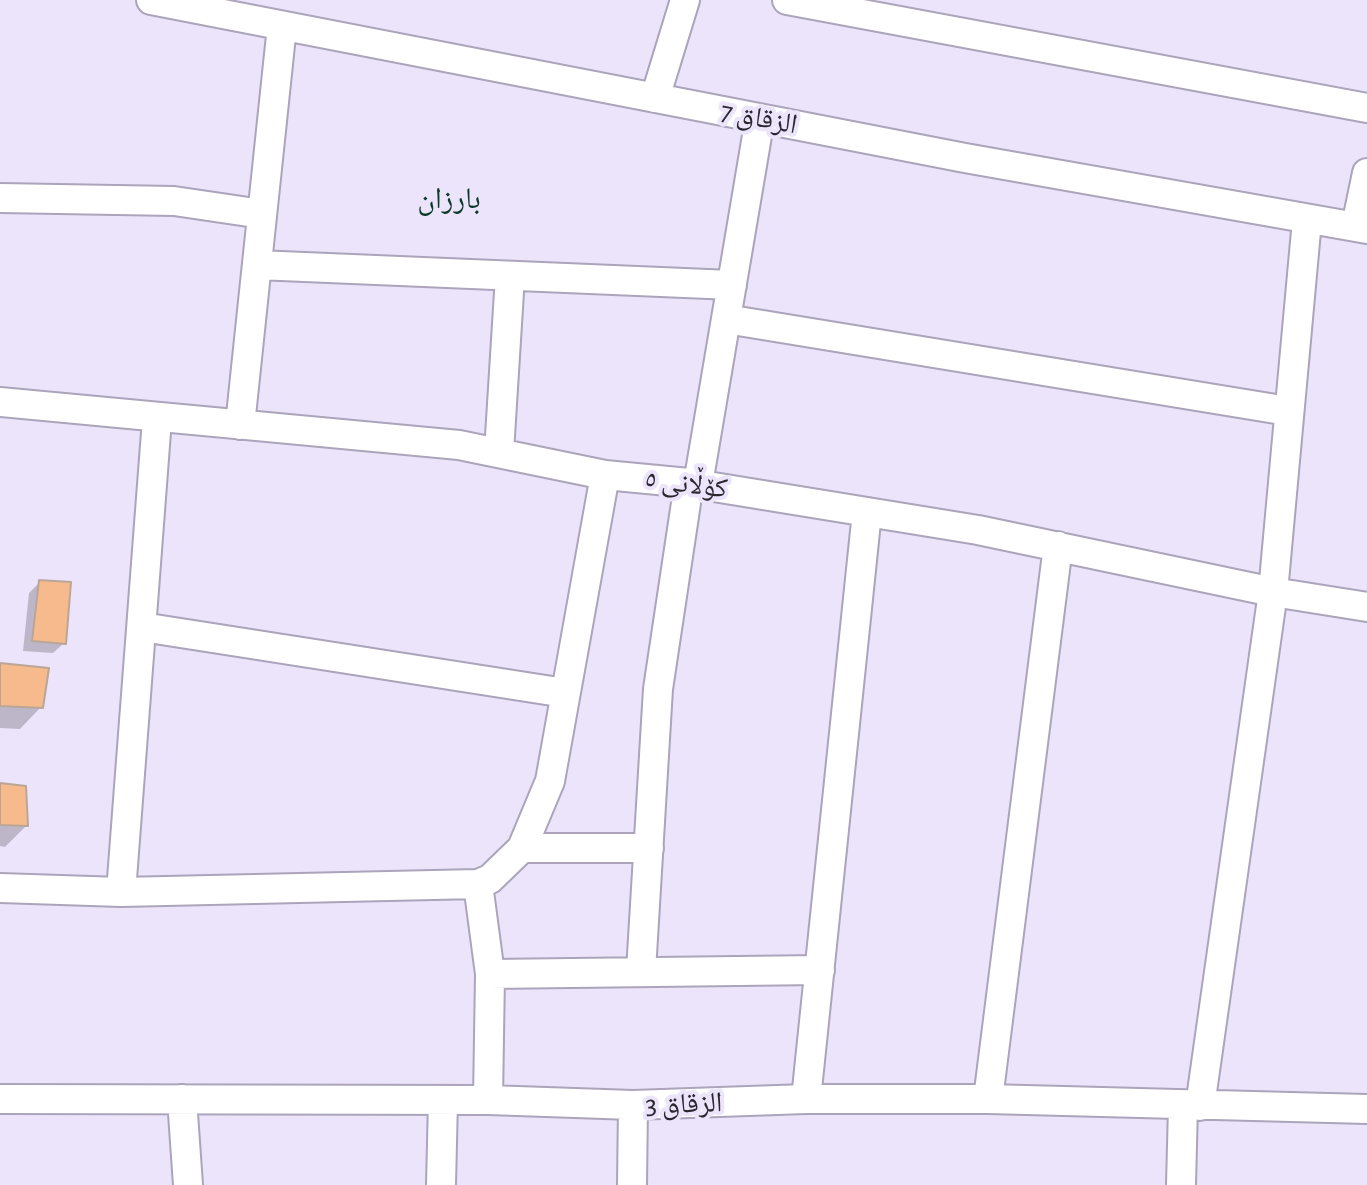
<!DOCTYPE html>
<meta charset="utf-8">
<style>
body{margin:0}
canvas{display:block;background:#ece4fb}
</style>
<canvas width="1367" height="1185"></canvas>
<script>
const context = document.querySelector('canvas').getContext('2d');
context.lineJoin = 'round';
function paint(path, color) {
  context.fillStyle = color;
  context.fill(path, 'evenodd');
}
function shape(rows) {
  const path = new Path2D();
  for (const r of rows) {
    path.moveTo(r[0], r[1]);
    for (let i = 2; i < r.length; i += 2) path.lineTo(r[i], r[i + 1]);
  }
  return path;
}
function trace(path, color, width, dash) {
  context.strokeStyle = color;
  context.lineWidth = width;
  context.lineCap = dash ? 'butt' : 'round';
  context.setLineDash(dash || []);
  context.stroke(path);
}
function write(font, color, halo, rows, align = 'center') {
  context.font = font + ' "Alegreya Sans","Noto Naskh Arabic",sans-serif';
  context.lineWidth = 8;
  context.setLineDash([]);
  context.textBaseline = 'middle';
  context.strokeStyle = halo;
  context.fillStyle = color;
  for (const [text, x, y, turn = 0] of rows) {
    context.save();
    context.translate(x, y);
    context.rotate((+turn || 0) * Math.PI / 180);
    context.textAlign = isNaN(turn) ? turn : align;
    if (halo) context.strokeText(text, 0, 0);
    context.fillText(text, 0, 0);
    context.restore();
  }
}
const shadow = shape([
 [40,582,64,643,53,653,23,651,29,593],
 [0,665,41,707,20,729,0,728],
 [0,785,26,826,5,847,0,846]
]);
const building = shape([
 [39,580,71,582,66,644,32,641,39,580],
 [0,663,49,668,43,708,0,706,0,663],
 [0,783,26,786,28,826,0,825,0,783]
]);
const street = shape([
 [151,0,965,158,1367,229],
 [787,0,1367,108],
 [655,98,685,0],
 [0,198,174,201,262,214],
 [1356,226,1367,173],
 [257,265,732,285],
 [726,319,1288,411],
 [0,402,459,445,605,475,689,483,978,530,1273,592,1367,607],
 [240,425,282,26],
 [499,452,510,276],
 [698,484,760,118],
 [142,627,565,693],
 [522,848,649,848],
 [478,884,490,974,488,1100],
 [0,888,121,892,478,884,490,879,522,848,550,781,605,475],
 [121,892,157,419],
 [641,971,658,689,689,483],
 [490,974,820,970],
 [0,1099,488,1100,633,1105,806,1099,988,1099,1367,1109],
 [182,1099,188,1185],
 [806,1099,867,512],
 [988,1099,1058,546],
 [1200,1106,1273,592,1307,220],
 [441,1185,443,1101],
 [632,1185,633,1105],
 [1181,1185,1183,1106]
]);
const streetNames = [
 ["الزقاق 7",759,118,11],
 ["کۆڵانی ٥",686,484,7],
 ["الزقاق 3",684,1104,-2]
];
const neighbourhoodNames = [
 ["بارزان",449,199]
];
paint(shadow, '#0003');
paint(building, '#f7ba8c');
trace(building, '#baa697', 2);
trace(street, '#aba4ba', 32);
trace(street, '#fff', 28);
write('28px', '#2a2730', '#ece4fb', streetNames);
write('30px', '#0b3a27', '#ece4fb', neighbourhoodNames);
</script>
